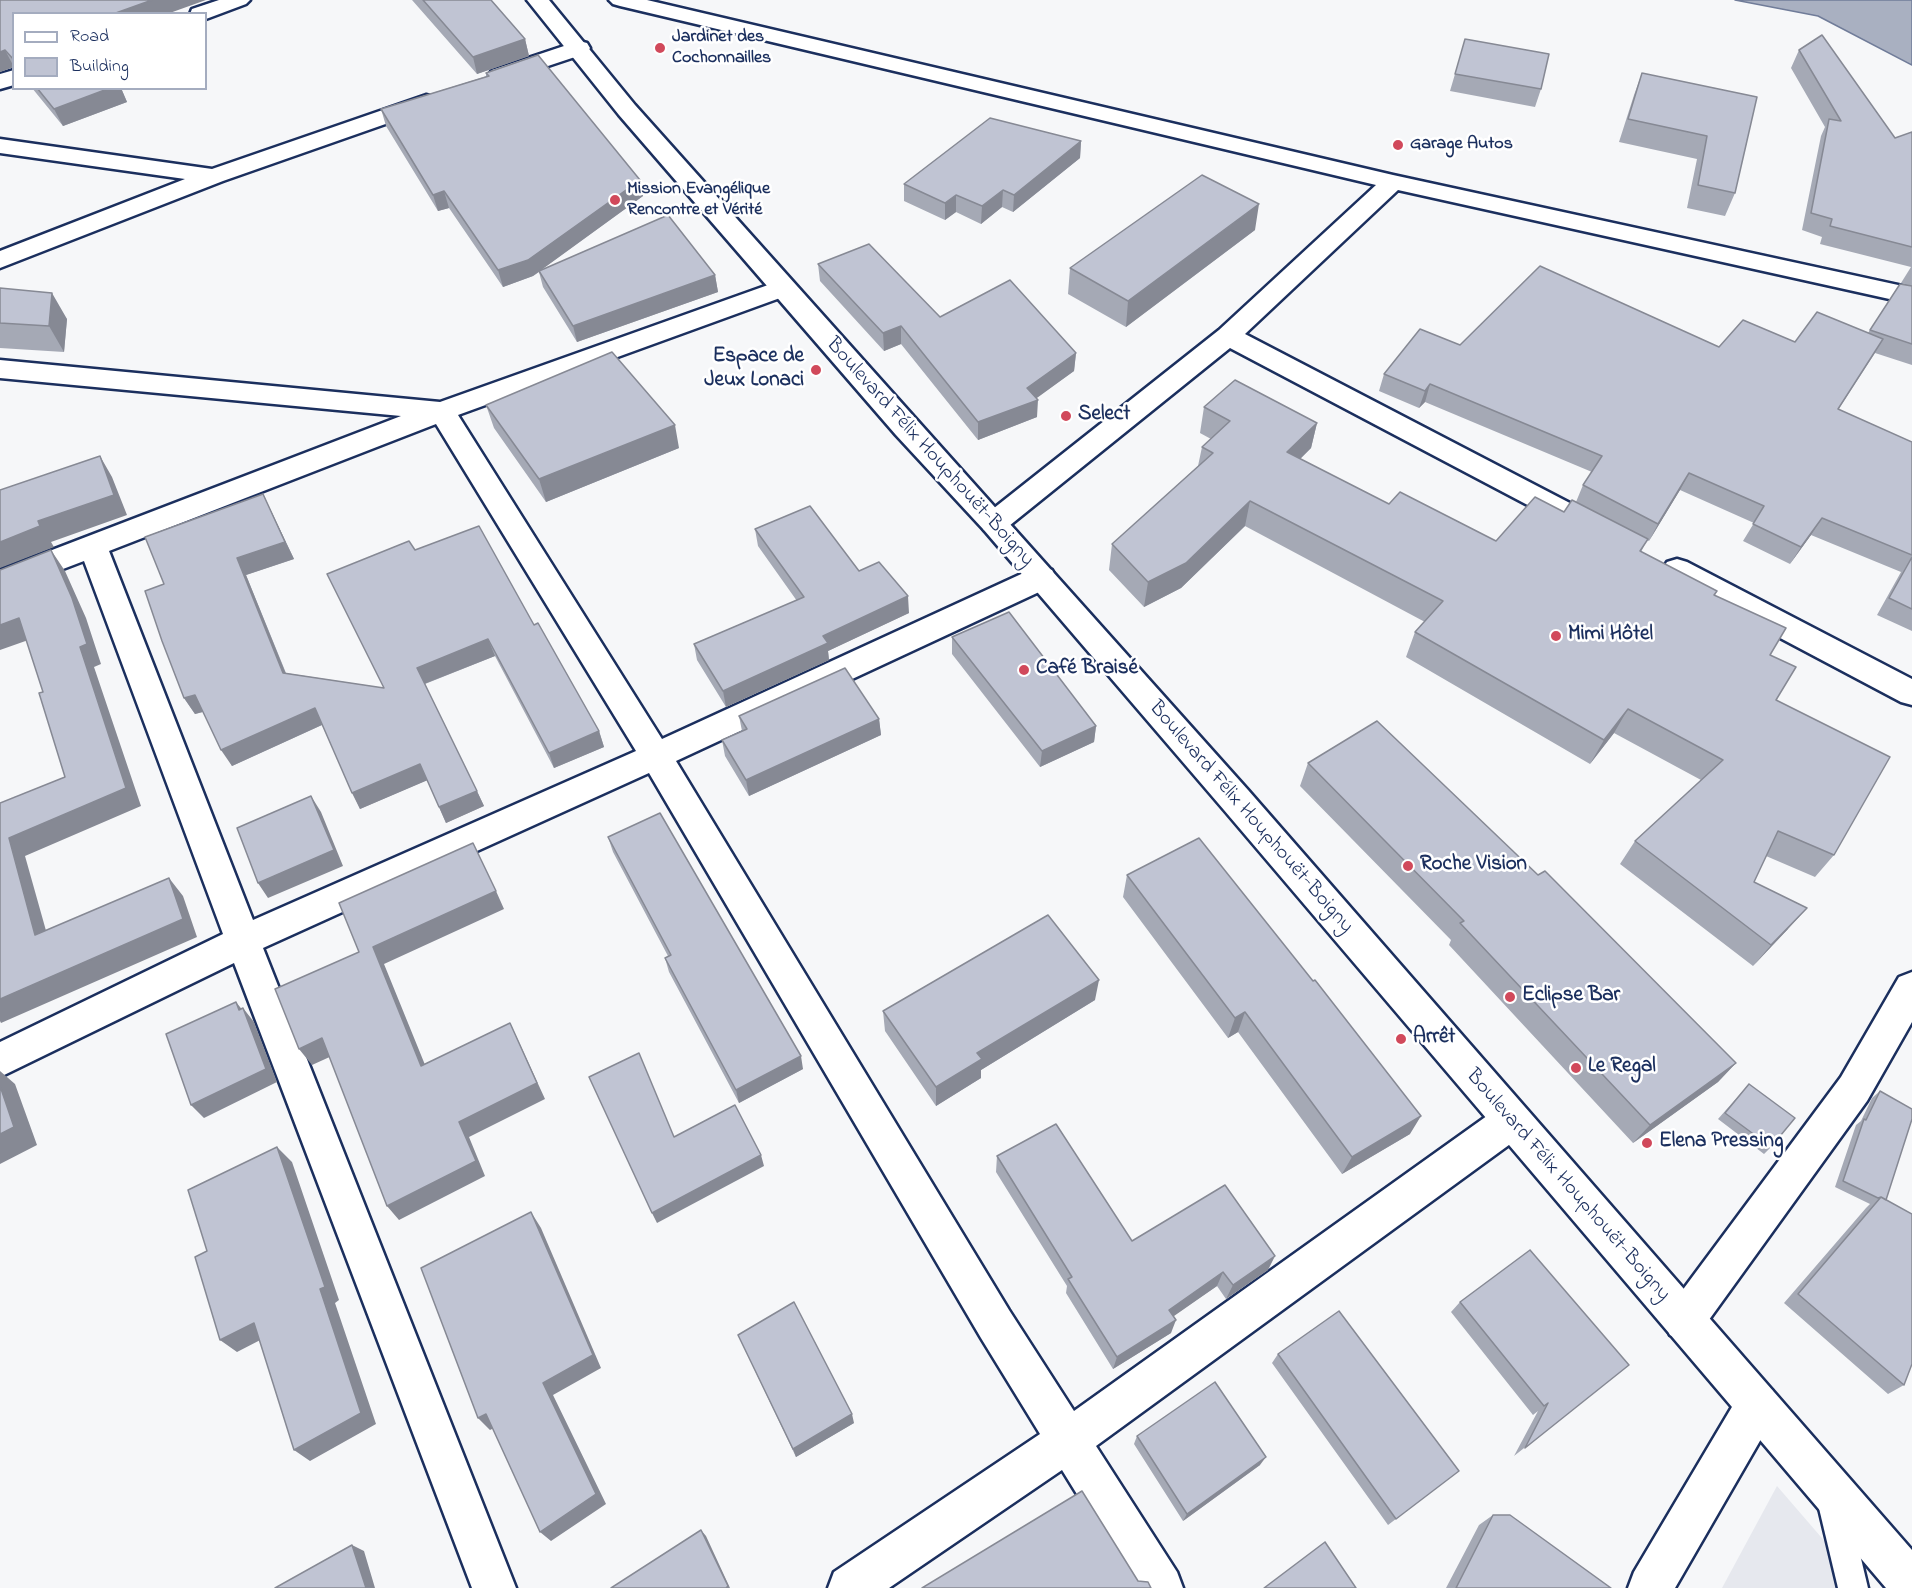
<!DOCTYPE html>
<meta charset="utf-8">
<style>
body{margin:0}
#map{position:relative;width:1912px;height:1588px;overflow:hidden;background:#f6f7f9;font-family:"Indie Flower",sans-serif}
canvas{display:block}
.legend{position:absolute;left:12px;top:12px;width:195px;height:78px;box-sizing:border-box;background:#fff;border:2px solid #a4acbf;margin:0;padding:8px 10px;list-style:none;font-size:18px;color:#1b2f5e}
.legend li{display:flex;align-items:center;gap:12px;height:30px}
.legend b{width:30px;border:2px solid #a4acbf}
</style>
<div id="map">
<canvas width="1912" height="1588"></canvas>
<ul class="legend">
<li><b style="height:8px;background:#fff"></b>Road</li>
<li><b style="height:16px;background:#c0c4d3"></b>Building</li>
</ul>
</div>
<script>
const context = document.querySelector('canvas').getContext('2d');
context.lineJoin = 'round';
function paint(path, color) {
  context.fillStyle = color;
  context.fill(path, 'evenodd');
}
function shape(rows) {
  const path = new Path2D();
  for (const r of rows) {
    path.moveTo(r[0], r[1]);
    for (let i = 2; i < r.length; i += 2) path.lineTo(r[i], r[i + 1]);
  }
  return path;
}
function trace(path, color, width, dash) {
  context.strokeStyle = color;
  context.lineWidth = width;
  context.lineCap = dash ? 'butt' : 'round';
  context.setLineDash(dash || []);
  context.stroke(path);
}
function write(font, color, halo, rows, align = 'center') {
  context.font = font + ' "Indie Flower",sans-serif';
  context.lineWidth = 5;
  context.setLineDash([]);
  context.textBaseline = 'middle';
  context.strokeStyle = halo;
  context.fillStyle = color;
  for (const [text, x, y, turn = 0] of rows) {
    context.save();
    context.translate(x, y);
    context.rotate((+turn || 0) * Math.PI / 180);
    context.textAlign = isNaN(turn) ? turn : align;
    if (halo) context.strokeText(text, 0, 0);
    context.fillText(text, 0, 0);
    context.restore();
  }
}
const built = shape([
 [1777,1486,1865,1588,1722,1588]
]);
const water = shape([
 [1735,0,1912,0,1912,65,1818,16,1735,0]
]);
const lane = shape([
 [1833,1489,1844,1493,1848,1504,1868,1588,1838,1588,1818,1504,1822,1493,1833,1489]
]);
const street = shape([
 [219,0,250,0,246,4,206,19,206,14,190,14,192,9,219,0],
 [609,0,647,0,1393,175,1912,288,1912,304,1398,190,1245,334,1614,526,1619,533,1614,540,1604,544,1594,540,1230,348,1004,530,994,533,984,530,980,523,984,516,1219,330,1376,185,620,6,613,4,609,0],
 [579,41,587,43,590,48,587,53,500,82,492,80,489,75,492,70,579,41],
 [14,70,14,85,0,89,0,74,14,70],
 [426,95,434,97,437,102,434,107,223,181,0,268,0,251,185,179,0,153,0,139,212,169,426,95],
 [782,280,791,282,795,288,791,294,458,415,662,739,1030,570,1041,567,1052,570,1056,578,1052,586,676,761,1009,1310,1074,1411,1498,1108,1511,1103,1524,1108,1530,1121,1524,1134,1096,1446,1177,1572,1183,1588,1135,1588,1062,1470,889,1588,828,1588,834,1572,1040,1434,981,1338,649,773,263,948,516,1588,472,1588,234,963,0,1077,0,1042,223,934,84,561,0,593,0,570,401,416,0,378,0,360,440,402,782,280],
 [436,424,636,751,253,920,109,551,436,424],
 [1677,559,1687,562,1912,679,1912,705,1901,702,1667,578,1662,570,1667,562,1677,559],
 [1912,972,1912,1022,1867,1101,1698,1335,1684,1341,1670,1335,1664,1321,1670,1307,1841,1077,1899,977,1912,972],
 [1757,1384,1772,1390,1778,1405,1772,1420,1675,1588,1628,1588,1634,1572,1742,1390,1757,1384]
]);
const secondary = shape([
 [527,0,549,0,635,105,1248,790,1912,1550,1912,1588,1886,1588,1224,810,984,530,896,435,619,115,527,0]
]);
const wall = shape([
 [0,0,14,14,14,67,0,72],
 [412,0,491,0,525,39,529,56,477,74],
 [1799,50,1895,138,1912,132,1912,365,1875,353,1838,410,1912,443,1912,631,1877,615,1901,572,1811,535,1790,564,1743,541,1754,523,1680,490,1649,541,1647,540,1641,552,1717,591,1715,595,1770,655,1776,700,1834,855,1815,877,1766,856,1754,882,1788,929,1753,966,1620,864,1635,841,1701,780,1614,733,1590,764,1406,657,1415,632,1425,622,1245,526,1181,588,1144,607,1109,570,1112,544,1198,466,1202,447,1211,439,1200,433,1204,407,1317,423,1311,448,1300,459,1389,504,1496,541,1564,512,1576,502,1583,485,1592,472,1425,402,1419,408,1379,391,1384,374,1460,345,1719,347,1795,342,1868,333,1900,284,1908,285,1901,283,1911,267,1820,244,1822,237,1802,230,1821,136,1825,127,1791,68],
 [486,73,643,196,542,269,715,275,718,292,577,342,543,287,539,272,533,276,503,287,449,208,438,211,386,126,381,109,487,76],
 [1642,73,1757,97,1735,193,1725,216,1687,208,1697,159,1619,142,1634,95],
 [1455,74,1541,89,1535,107,1450,91],
 [32,88,121,88,127,102,63,126],
 [1081,141,1080,158,1013,212,1002,207,981,224,956,212,945,220,904,201,904,184],
 [1255,230,1126,327,1068,294,1070,268],
 [818,264,940,317,1076,353,1074,371,1036,398,1037,417,978,440,901,344,884,351,820,281],
 [0,288,67,319,64,352,0,348],
 [486,405,679,448,546,502,494,428],
 [263,494,294,559,246,575,286,673,384,688,415,550,534,625,599,731,604,747,554,768,495,656,425,684,484,806,446,823,427,780,360,809,322,725,232,766,203,712,195,714,184,698,164,584],
 [755,529,859,571,909,613,828,651,829,660,726,707,697,660,694,644,797,601,758,546],
 [952,637,1096,726,1094,742,1040,767,952,654],
 [739,716,879,719,881,735,749,796,725,756,722,740,742,731],
 [1308,763,1538,875,1736,1063,1718,1082,1633,1143,1449,945,1451,940,1300,786],
 [608,837,803,1069,739,1103,669,972,665,958,668,956,613,852],
 [1127,875,1410,1134,1342,1174,1238,1032,1228,1038,1123,897],
 [1095,1000,981,1070,981,1078,936,1106,885,1031,883,1011],
 [1749,1084,1771,1147,1764,1154,1718,1119],
 [1880,1091,1886,1200,1904,1385,1888,1394,1784,1303,1866,1208,1870,1204,1835,1187,1856,1125,1861,1121,1872,1098],
 [997,1156,1132,1241,1268,1270,1226,1299,1217,1286,1173,1316,1171,1333,1113,1369,1066,1293,1067,1286,996,1172],
 [1460,1302,1629,1365,1514,1456,1538,1411,1533,1415,1451,1312],
 [738,1335,854,1423,796,1457],
 [1278,1354,1459,1471,1388,1525,1272,1363],
 [1137,1436,1260,1465,1183,1521,1134,1444],
 [1493,1515,1611,1588,1446,1588,1479,1525]
]);
const shadedWall = shape([
 [152,0,206,0,167,14,113,13],
 [525,39,529,56,477,74,473,57],
 [5,50,14,67,0,72,0,52],
 [110,88,121,88,127,102,63,126,54,109],
 [1081,141,1080,158,1013,212,1014,195],
 [640,180,643,196,533,276,503,287,498,270],
 [1003,190,1002,207,981,224,982,206],
 [444,191,449,208,438,211,433,195],
 [956,195,956,212,945,220,945,203],
 [1259,204,1255,230,1126,327,1128,301],
 [715,275,718,292,577,342,573,326],
 [52,293,67,319,64,352,49,326],
 [901,326,901,344,884,351,883,333],
 [1076,353,1074,371,1030,403,1038,400,1037,417,978,440,978,422],
 [1430,384,1425,402,1419,408,1425,391],
 [1317,423,1311,448,1281,478,1287,452],
 [675,425,679,448,546,502,539,479],
 [100,456,112,477,127,515,51,542,54,547,0,568,0,542,38,521],
 [1689,473,1680,490,1649,541,1658,524],
 [263,494,294,559,246,575,292,689,283,673,237,558],
 [1250,501,1245,526,1181,588,1144,607,1148,582],
 [1822,518,1811,535,1790,564,1801,547],
 [51,550,65,571,86,618,101,664,94,667,141,806,25,856,52,952,35,935,9,838,126,788,80,647],
 [908,596,909,613,828,651,829,660,726,707,723,691,823,636],
 [19,618,34,638,0,650,0,625],
 [488,639,495,656,424,684,417,668],
 [195,695,206,711,195,714,184,698],
 [315,708,324,724,232,766,221,750],
 [1628,709,1614,733,1590,764,1604,740],
 [879,719,881,735,749,796,746,780],
 [1096,726,1094,742,1040,767,1042,751],
 [599,731,604,747,554,768,549,753],
 [420,764,428,780,360,809,352,793],
 [477,791,484,806,446,823,439,807],
 [311,796,321,812,343,866,268,898,258,883],
 [169,878,183,896,197,937,1,1023,0,1021,0,999],
 [496,891,504,909,384,964,432,1082,421,1066,373,947],
 [1807,908,1788,929,1753,966,1771,945],
 [1099,980,1095,1000,981,1070,981,1078,936,1106,936,1087,977,1053],
 [236,1002,244,1012,243,1008,254,1022,277,1082,204,1118,191,1105,239,1010],
 [1245,1012,1238,1032,1228,1038,1235,1018],
 [510,1023,518,1040,545,1099,469,1137,485,1176,399,1220,387,1206,459,1122],
 [322,1038,334,1055,312,1065,299,1049],
 [801,1056,803,1069,739,1103,736,1090],
 [1736,1063,1718,1082,1633,1143,1650,1125],
 [0,1071,15,1084,37,1145,0,1164],
 [1421,1116,1410,1134,1342,1174,1352,1157],
 [277,1147,292,1162,339,1300,335,1303,376,1424,310,1461,294,1450,320,1289],
 [761,1155,764,1166,657,1223,652,1213],
 [531,1212,541,1228,601,1368,553,1395,606,1504,551,1541,540,1532,543,1383],
 [1275,1256,1268,1270,1226,1299,1233,1285],
 [1223,1272,1217,1286,1164,1323,1169,1310],
 [1176,1320,1171,1333,1113,1369,1117,1357],
 [254,1323,270,1335,237,1352,220,1340],
 [486,1414,498,1426,490,1430,478,1418],
 [852,1414,854,1423,796,1457,793,1449],
 [1266,1457,1260,1465,1183,1521,1187,1514],
 [701,1530,706,1536,730,1588,726,1588],
 [352,1545,364,1551,375,1588,366,1588]
]);
const building = shape([
 [0,0,152,0,113,14,14,14,14,60,5,50,0,52,0,0],
 [423,0,491,0,525,39,473,57,423,0],
 [1822,35,1895,138,1912,132,1912,247,1830,226,1832,219,1811,213,1829,119,1841,121,1799,50,1822,35],
 [1465,39,1549,54,1541,89,1455,74,1465,39],
 [538,55,640,180,528,260,498,270,444,191,433,195,381,109,489,76,486,73,538,55],
 [1642,73,1757,97,1735,193,1698,185,1707,136,1628,119,1642,73],
 [37,88,110,88,54,109,37,88],
 [990,118,1081,141,1014,195,1003,190,982,206,956,195,945,203,904,184,990,118],
 [1202,175,1259,204,1128,301,1070,268,1202,175],
 [668,215,715,275,573,326,539,271,668,215],
 [869,244,940,317,1010,280,1076,353,1027,388,1038,400,978,422,901,326,883,333,818,264,869,244],
 [1540,266,1719,347,1743,320,1795,342,1817,312,1883,339,1838,409,1912,442,1912,555,1822,518,1801,547,1753,524,1764,506,1689,473,1658,524,1583,485,1602,456,1430,384,1425,391,1384,374,1420,329,1460,345,1540,266],
 [1900,284,1912,286,1912,344,1870,330,1900,284],
 [0,288,52,293,49,326,0,323,0,288],
 [612,352,675,425,539,479,486,405,612,352],
 [1235,380,1317,423,1287,452,1389,504,1400,492,1496,541,1535,497,1564,512,1572,500,1648,539,1640,551,1717,591,1714,595,1786,628,1770,655,1796,667,1776,700,1890,757,1834,855,1778,831,1754,882,1807,908,1771,945,1635,841,1723,760,1628,709,1604,740,1415,632,1443,601,1250,501,1186,563,1148,582,1112,544,1213,453,1202,447,1230,421,1204,407,1235,380],
 [100,456,114,495,38,521,40,526,0,542,0,490,100,456],
 [263,494,285,542,237,558,283,673,384,688,327,574,409,541,415,550,479,526,534,625,538,623,599,731,549,753,488,639,417,668,477,791,439,807,420,764,352,793,315,708,221,750,195,695,184,698,162,641,145,591,164,584,145,537,263,494],
 [810,506,859,571,879,562,908,596,823,636,828,643,723,691,694,644,804,597,755,529,810,506],
 [51,550,72,598,87,644,80,647,126,788,9,838,35,935,169,878,183,919,0,999,0,803,65,777,39,693,43,692,19,618,0,625,0,570,51,550],
 [1912,557,1912,609,1889,598,1912,557],
 [1009,612,1096,726,1042,751,952,637,1009,612],
 [845,668,879,719,746,780,722,740,747,729,739,716,845,668],
 [1377,721,1538,875,1545,871,1736,1063,1650,1125,1460,923,1464,921,1308,763,1377,721],
 [311,796,334,850,258,883,237,828,311,796],
 [660,813,801,1056,736,1090,665,958,671,955,608,837,660,813],
 [1199,838,1313,981,1315,980,1421,1116,1352,1157,1245,1012,1235,1018,1127,875,1199,838],
 [473,843,496,891,373,947,421,1066,510,1023,537,1083,459,1122,476,1161,387,1206,322,1038,299,1049,275,989,359,952,339,903,473,843],
 [1048,915,1099,980,977,1053,982,1059,936,1087,883,1011,1048,915],
 [236,1002,239,1010,243,1008,266,1069,191,1105,166,1034,236,1002],
 [639,1053,674,1137,735,1105,761,1155,652,1213,589,1077,639,1053],
 [1749,1084,1795,1118,1771,1147,1725,1113,1749,1084],
 [0,1086,14,1127,0,1134,0,1086],
 [1880,1091,1912,1109,1912,1119,1886,1200,1881,1197,1878,1198,1843,1181,1864,1119,1866,1120,1880,1091],
 [1056,1124,1132,1241,1225,1185,1275,1256,1233,1285,1223,1272,1169,1310,1176,1320,1117,1357,1068,1279,1072,1277,997,1156,1056,1124],
 [277,1147,325,1287,320,1289,361,1413,294,1450,254,1323,220,1340,195,1257,207,1251,188,1190,277,1147],
 [1881,1197,1912,1214,1912,1364,1904,1385,1798,1294,1881,1197],
 [531,1212,593,1355,543,1383,596,1494,540,1532,486,1414,478,1418,421,1268,531,1212],
 [1530,1250,1629,1365,1525,1448,1548,1403,1544,1406,1460,1302,1530,1250],
 [794,1302,852,1414,793,1449,738,1335,794,1302],
 [1339,1311,1459,1471,1396,1519,1278,1354,1339,1311],
 [1215,1382,1266,1457,1187,1514,1137,1436,1215,1382],
 [1082,1491,1138,1581,1148,1582,1151,1588,922,1588,1082,1491],
 [1493,1515,1510,1515,1611,1588,1456,1588,1493,1515],
 [701,1530,728,1586,726,1588,611,1588,701,1530],
 [1325,1542,1356,1588,1264,1588,1325,1542],
 [352,1545,366,1588,275,1588,352,1545]
]);
const markers = [
 [660,48,6,"#d1495b"],
 [1398,145,6,"#d1495b"],
 [615,200,6,"#d1495b"],
 [816,370,6,"#d1495b"],
 [1066,416,6,"#d1495b"],
 [1556,636,6,"#d1495b"],
 [1024,670,6,"#d1495b"],
 [1408,866,6,"#d1495b"],
 [1510,997,6,"#d1495b"],
 [1401,1039,6,"#d1495b"],
 [1576,1068,6,"#d1495b"],
 [1647,1143,6,"#d1495b"]
];
const farPoinames = [
 ["Jardinet des",672,38],
 ["Cochonnailles",672,59],
 ["Garage Autos",1410,145],
 ["Mission Evangélique",627,190],
 ["Rencontre et Vérité",627,211]
];
const poiNames = [
 ["Espace de",804,358,"right"],
 ["Jeux Lonaci",804,382,"right"],
 ["Select",1078,416],
 ["Mimi Hôtel",1568,636],
 ["Café Braisé",1036,670],
 ["Roche Vision",1420,866],
 ["Eclipse Bar",1522,997],
 ["Arrêt",1413,1039],
 ["Le Regal",1588,1068],
 ["Elena Pressing",1659,1143]
];
const streetNames = [
 ["Boulevard Félix Houphouët-Boigny",929,453,48],
 ["Boulevard Félix Houphouët-Boigny",1250,818,49],
 ["Boulevard Félix Houphouët-Boigny",1567,1186,49]
];
paint(built, '#e6e8ee');
paint(water, '#a9b0c1');
trace(water, '#707c99', 1.5);
trace(lane, '#1b2f5e', 5);
trace(street, '#1b2f5e', 5);
trace(secondary, '#1b2f5e', 5);
paint(lane, '#fff');
paint(street, '#fff');
paint(secondary, '#fff');
paint(wall, '#a5a9b5');
paint(shadedWall, '#868994');
paint(building, '#c0c4d3');
trace(building, '#868994', 1.5);
for (const [x, y, r, color] of markers) {
  const dot = new Path2D();
  dot.arc(x, y, r, 0, 2 * Math.PI);
  context.fillStyle = color;
  context.fill(dot);
  trace(dot, '#fff', 2);
}
write('bold 18px', '#1b2f5e', '#fff', farPoinames, 'left');
write('bold 21px', '#1b2f5e', '#fff', poiNames, 'left');
write('21px', '#1b2f5e', '#fff', streetNames);
</script>
